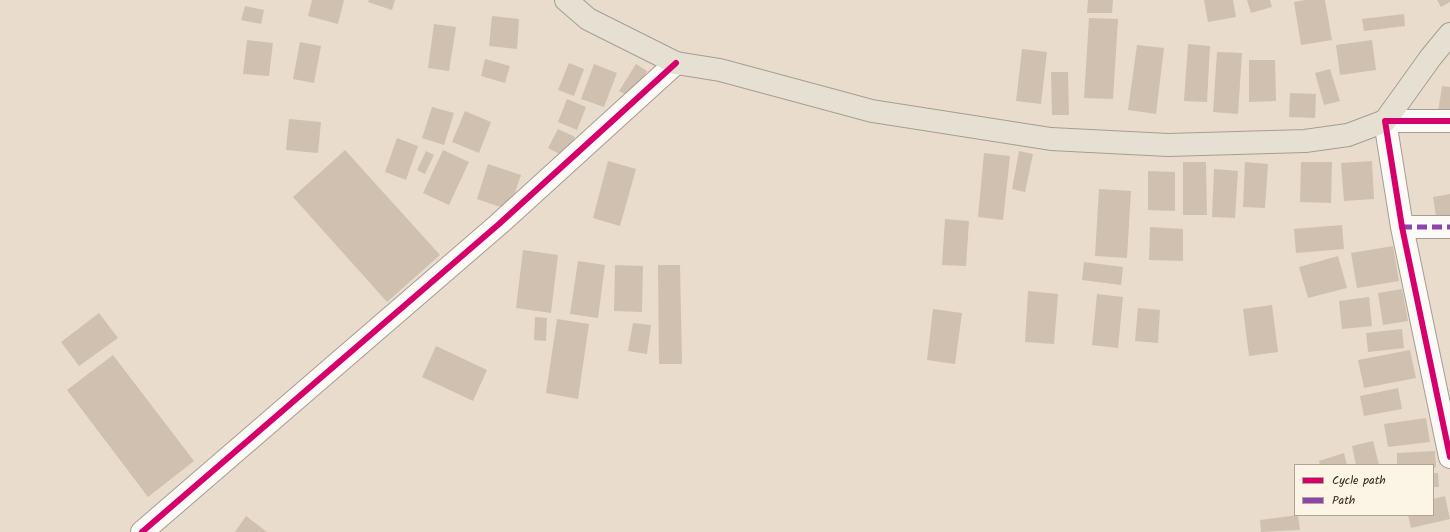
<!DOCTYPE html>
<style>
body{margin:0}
#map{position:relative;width:1450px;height:532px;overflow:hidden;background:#e9dccc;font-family:Kalam,sans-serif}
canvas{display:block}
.legend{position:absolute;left:1294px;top:464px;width:140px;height:52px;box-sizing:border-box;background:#fcf5e5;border:1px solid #afa495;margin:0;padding:5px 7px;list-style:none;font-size:12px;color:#3b2a1e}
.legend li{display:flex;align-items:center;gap:8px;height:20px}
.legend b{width:20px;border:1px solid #afa495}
</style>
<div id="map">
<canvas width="1450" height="532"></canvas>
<ul class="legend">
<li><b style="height:5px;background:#d6006c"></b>Cycle path</li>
<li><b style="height:5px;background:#8e44ad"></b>Path</li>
</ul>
</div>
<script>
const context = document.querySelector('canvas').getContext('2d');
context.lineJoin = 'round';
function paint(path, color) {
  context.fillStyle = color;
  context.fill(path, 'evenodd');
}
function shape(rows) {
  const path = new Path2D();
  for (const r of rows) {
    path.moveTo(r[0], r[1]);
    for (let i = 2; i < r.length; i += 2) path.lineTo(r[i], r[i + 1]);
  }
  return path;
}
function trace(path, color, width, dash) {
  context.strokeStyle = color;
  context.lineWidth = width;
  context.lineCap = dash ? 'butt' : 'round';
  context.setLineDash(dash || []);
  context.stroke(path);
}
const building = shape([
 [312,0,344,0,338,24,308,16],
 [369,0,395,0,392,10,368,2],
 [1088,0,1113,0,1112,13,1087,13],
 [1204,0,1233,0,1236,17,1208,22],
 [1247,0,1270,0,1272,7,1251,13],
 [1305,0,1325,0,1332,40,1301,45,1294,2],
 [1437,0,1450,0,1450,2,1441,7],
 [245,6,264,10,261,24,241,20],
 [1404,14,1405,26,1364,31,1362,19],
 [492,16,519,19,517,49,489,46],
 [1089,18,1118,19,1113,99,1084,98],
 [434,24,456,27,449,71,428,68],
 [247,40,273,43,269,76,243,74],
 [1372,40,1376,70,1340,75,1336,45],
 [300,42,321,46,314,83,293,79],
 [1188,44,1210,46,1207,102,1184,101],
 [1137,45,1164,48,1156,114,1128,110],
 [1022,49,1047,52,1041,104,1016,101],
 [1217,52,1242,53,1238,114,1213,112],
 [485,59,510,66,505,83,481,76],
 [1249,60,1275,60,1276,101,1249,102],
 [569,63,584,69,574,96,558,90],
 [594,64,617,73,604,107,581,99],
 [636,64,647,71,631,98,619,91],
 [1330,69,1340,101,1324,105,1315,73],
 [1051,72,1068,72,1069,115,1052,115],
 [1442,86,1450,87,1450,114,1438,112],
 [1290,93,1316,94,1315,118,1289,117],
 [567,99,586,107,577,130,558,122],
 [432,107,454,113,444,145,422,138],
 [465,111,491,122,479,153,452,142],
 [289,119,321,122,318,153,286,150],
 [558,129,575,137,565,157,548,148],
 [397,138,418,146,406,180,385,172],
 [345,150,440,255,387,302,293,197],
 [443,150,469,162,449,205,423,193],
 [426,151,434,155,425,174,417,170],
 [1019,151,1033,154,1025,192,1012,189],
 [984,153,1010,156,1003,220,978,217],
 [608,161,636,169,620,226,593,218],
 [1372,161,1374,199,1344,201,1341,163],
 [1183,162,1206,162,1207,215,1183,215],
 [1245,162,1268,164,1265,208,1243,207],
 [1301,162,1332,162,1331,203,1300,202],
 [488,164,521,175,509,210,477,199],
 [1214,169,1238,171,1235,218,1212,217],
 [1148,171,1175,172,1175,211,1148,210],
 [1099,189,1131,191,1127,258,1095,256],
 [1450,194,1450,222,1437,224,1433,197],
 [945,219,969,221,966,266,942,265],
 [1342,225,1344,249,1296,253,1294,229],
 [1150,227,1183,229,1183,261,1149,260],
 [1393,246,1399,281,1357,288,1351,253],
 [523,250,558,255,551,313,516,308],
 [1338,256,1347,288,1308,298,1299,267],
 [578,261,605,265,598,318,570,314],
 [1084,262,1123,267,1121,285,1082,280],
 [615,265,643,266,642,312,614,311],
 [658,265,680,265,682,364,659,364],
 [1402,289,1408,321,1383,325,1378,293],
 [1028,291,1058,294,1054,344,1025,342],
 [1097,294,1123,297,1118,348,1092,345],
 [1369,297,1372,326,1342,329,1339,301],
 [1272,305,1278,352,1249,356,1243,309],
 [1138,308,1160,310,1158,343,1135,341],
 [933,309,962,313,955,364,927,360],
 [99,313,118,338,79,366,61,342],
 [535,317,547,318,546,341,534,340],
 [557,319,589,324,578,399,546,393],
 [633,323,651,325,647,354,628,351],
 [1402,329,1404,348,1368,352,1366,333],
 [436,346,487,370,473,401,422,377],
 [1410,350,1416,378,1364,388,1358,360],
 [113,355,194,461,148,497,67,390],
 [1398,388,1402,409,1364,416,1360,396],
 [1426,418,1430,442,1388,447,1384,424],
 [1373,441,1379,465,1356,465,1352,446],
 [1435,451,1436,467,1433,468,1433,465,1397,465,1397,453],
 [1344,453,1347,465,1320,465,1319,461],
 [1433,473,1438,473,1439,487,1433,487],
 [1445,496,1450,519,1411,528,1408,515,1433,515,1433,499],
 [1298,515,1300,530,1261,532,1260,520],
 [246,516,267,532,235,532]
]);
const minor = shape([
 [1450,121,1385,121,1402,227,1450,457],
 [1402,227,1450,227],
 [142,532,499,224,676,63]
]);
const major = shape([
 [566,0,588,19,676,63,720,70,872,111,1051,139,1168,145,1305,141,1348,135,1385,121,1431,57,1450,34]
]);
const quiet = shape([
 [1402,227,1450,227]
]);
const cycleway = shape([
 [1450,121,1385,121,1402,227,1450,457],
 [142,532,499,224,676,63]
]);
paint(building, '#d0c0af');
trace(minor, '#a69d92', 24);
trace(major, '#a69d92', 24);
trace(minor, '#fcfaf7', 22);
trace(major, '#e6e0d3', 22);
trace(quiet, '#8e44ad', 5, [10, 5]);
trace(cycleway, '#d6006c', 6);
</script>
